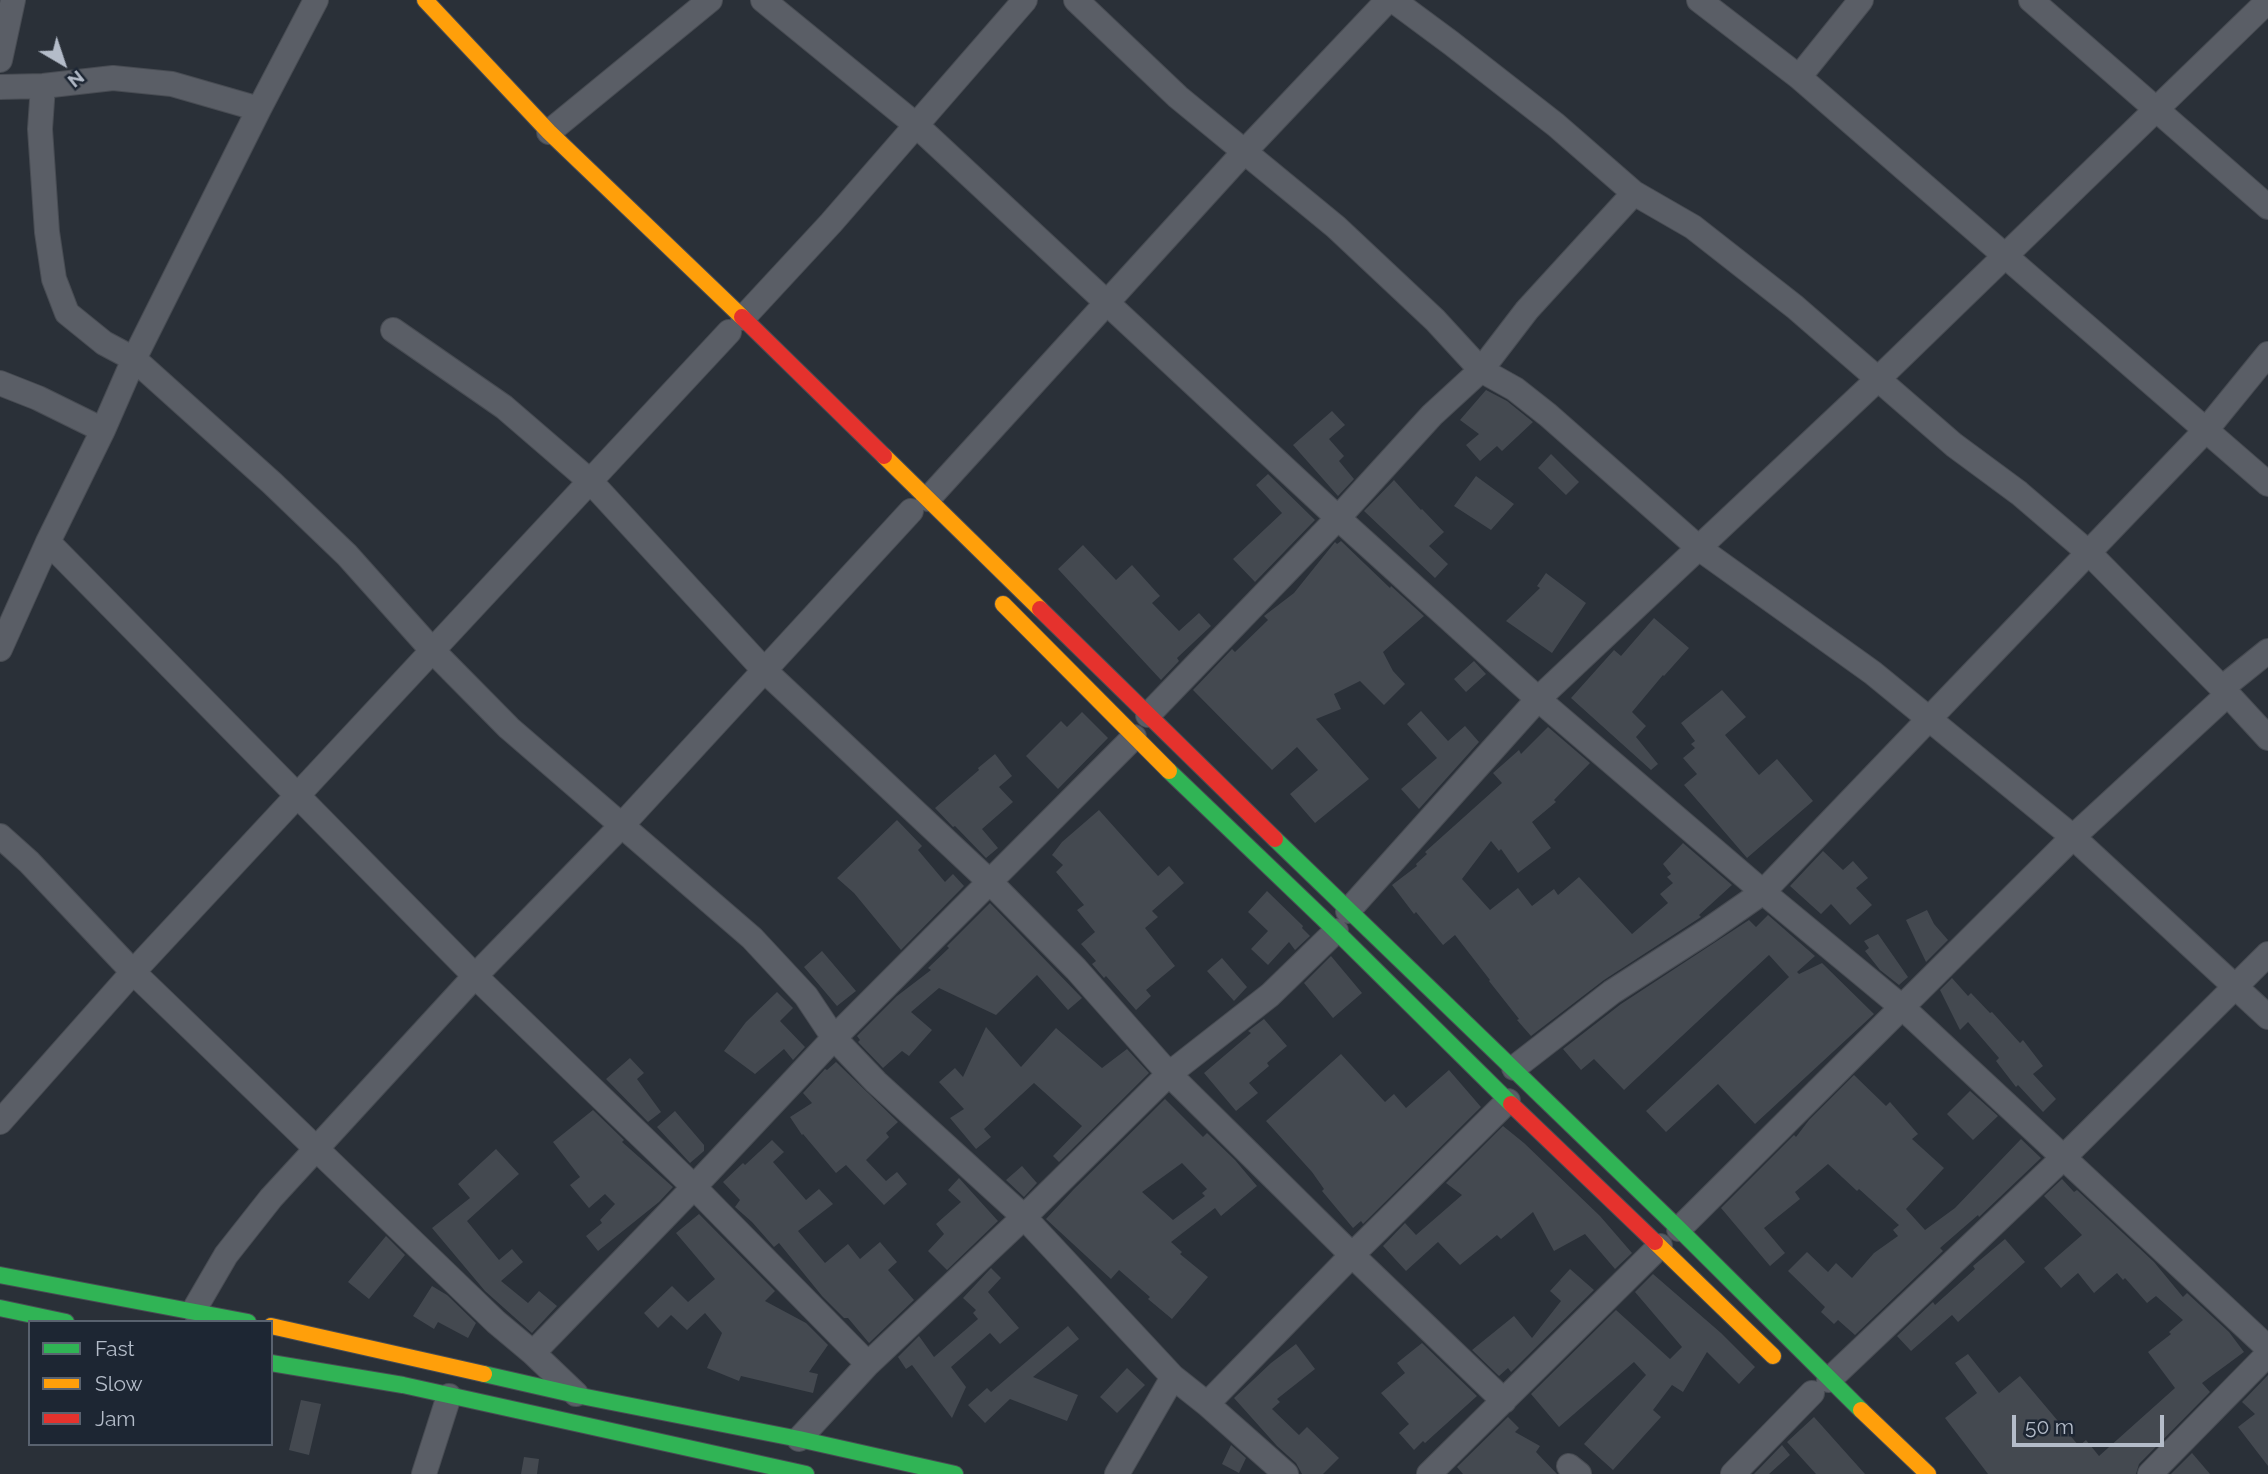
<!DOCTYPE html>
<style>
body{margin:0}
#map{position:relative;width:2268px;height:1474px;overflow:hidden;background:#2a3038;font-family:Raleway,sans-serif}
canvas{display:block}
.legend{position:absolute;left:28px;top:1320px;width:245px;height:126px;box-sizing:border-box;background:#1d2633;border:2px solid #59626f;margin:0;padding:9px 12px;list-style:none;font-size:21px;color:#b4bcc9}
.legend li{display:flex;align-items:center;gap:14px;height:35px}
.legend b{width:35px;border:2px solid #59626f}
.north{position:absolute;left:28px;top:28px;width:70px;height:70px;-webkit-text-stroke:5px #1d2633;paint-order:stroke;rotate:141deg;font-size:19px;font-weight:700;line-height:28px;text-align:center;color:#b4bcc9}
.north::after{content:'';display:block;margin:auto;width:24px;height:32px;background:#b4bcc9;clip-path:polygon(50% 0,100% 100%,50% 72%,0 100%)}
.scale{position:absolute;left:2012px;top:1415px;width:152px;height:32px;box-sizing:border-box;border:4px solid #b4bcc9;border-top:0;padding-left:9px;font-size:21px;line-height:24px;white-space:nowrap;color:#b4bcc9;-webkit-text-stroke:5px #1d2633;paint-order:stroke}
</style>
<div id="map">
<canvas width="2268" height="1474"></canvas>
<ul class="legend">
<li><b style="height:9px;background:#30b455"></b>Fast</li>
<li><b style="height:9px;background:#ff9f0a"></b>Slow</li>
<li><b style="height:9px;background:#e5322d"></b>Jam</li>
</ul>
<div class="north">N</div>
<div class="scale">50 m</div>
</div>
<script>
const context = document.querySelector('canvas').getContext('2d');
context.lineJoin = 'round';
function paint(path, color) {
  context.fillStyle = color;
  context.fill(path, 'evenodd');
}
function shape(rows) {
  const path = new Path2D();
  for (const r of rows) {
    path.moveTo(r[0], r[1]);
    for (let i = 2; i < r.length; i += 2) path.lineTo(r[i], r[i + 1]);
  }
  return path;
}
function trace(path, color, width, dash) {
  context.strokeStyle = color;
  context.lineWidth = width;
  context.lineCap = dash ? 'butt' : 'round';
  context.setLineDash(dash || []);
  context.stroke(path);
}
const building = shape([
 [1486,390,1507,401,1533,422,1502,451,1497,446,1480,461,1466,445,1479,434,1460,420],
 [1332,411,1345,425,1329,439,1344,456,1339,461,1354,479,1338,496,1293,445],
 [1551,454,1579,482,1566,495,1538,468],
 [1268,474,1315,520,1255,582,1233,559,1282,513,1256,485],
 [1476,476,1514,504,1491,530,1454,506],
 [1394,480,1421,510,1422,509,1444,532,1429,546,1448,564,1435,578,1364,511],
 [1341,541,1390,588,1391,586,1424,616,1383,652,1393,671,1405,684,1384,705,1360,681,1334,694,1341,709,1316,719,1369,779,1315,823,1290,794,1318,770,1297,747,1272,770,1193,690,1232,649,1235,652,1268,620,1264,616,1294,593,1335,542,1337,544],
 [1083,545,1116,580,1132,565,1160,596,1152,603,1179,631,1199,613,1211,626,1177,658,1179,661,1161,680,1058,569],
 [1546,573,1586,603,1552,653,1506,621,1540,588,1537,586],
 [1654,618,1689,648,1664,676,1663,675,1632,712,1646,726,1636,737,1658,764,1651,770,1571,698,1614,650,1621,656],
 [1474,661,1486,674,1466,692,1454,679],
 [1722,690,1746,717,1725,735,1759,775,1777,759,1813,801,1747,858,1684,785,1697,774,1683,758,1695,748,1691,744,1695,741,1681,723],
 [1421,711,1448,741,1465,726,1479,742,1419,809,1401,789,1437,758,1407,724],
 [1082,712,1108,738,1058,789,1026,756,1061,721,1067,727],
 [1548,727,1590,763,1554,800,1556,802,1532,822,1551,848,1518,873,1501,849,1499,851,1491,841,1462,879,1490,910,1518,888,1532,906,1554,889,1558,895,1579,877,1632,934,1668,903,1660,894,1673,883,1667,877,1671,874,1663,864,1683,843,1732,885,1699,915,1701,917,1604,980,1531,1036,1517,1020,1519,1019,1489,981,1490,980,1455,935,1443,945,1416,912,1414,914,1392,885,1417,866,1416,864,1427,854,1425,852,1502,783,1493,773,1519,750,1521,754],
 [995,754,1012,776,999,787,1013,802,982,829,998,848,986,858,955,826,953,827,935,808,979,770,978,768],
 [1099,810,1158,876,1169,866,1184,883,1152,911,1158,917,1145,928,1175,966,1146,990,1151,996,1136,1010,1106,976,1104,978,1092,964,1096,961,1081,944,1095,932,1077,910,1084,905,1056,872,1063,865,1052,855,1062,842],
 [897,820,922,846,918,850,945,882,953,874,964,886,901,950,854,893,837,878],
 [1823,851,1843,870,1853,861,1868,878,1856,888,1872,905,1850,925,1831,904,1821,914,1790,886],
 [1267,891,1303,926,1302,928,1310,936,1295,950,1289,942,1268,965,1251,949,1268,931,1248,912],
 [990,903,1082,998,1068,1010,1037,975,996,1015,939,988,911,1012,932,1030,909,1056,902,1051,883,1068,858,1042,860,1040,857,1036,897,996,931,970,928,968,949,948,947,946],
 [1927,910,1934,924,1948,940,1926,962,1906,920],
 [1768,915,1815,956,1797,972,1799,974,1822,963,1874,1014,1755,1124,1718,1084,1666,1132,1646,1111,1789,977,1769,955,1624,1090,1594,1059,1581,1070,1563,1049,1621,1004,1749,920,1756,927],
 [1878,934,1908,977,1899,985,1880,970,1865,951,1869,948,1864,941],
 [822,951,856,991,837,1006,804,967],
 [1331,956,1362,993,1333,1018,1304,983],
 [1222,958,1247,987,1234,1001,1207,971],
 [1952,978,1968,996,1971,993,1990,1013,1992,1012,2020,1043,2023,1040,2043,1066,2033,1074,2056,1099,2043,1112,2018,1085,2016,1087,1996,1061,1999,1058,1968,1022,1960,1030,1940,990],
 [777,992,793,1008,780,1021,805,1047,793,1060,784,1049,755,1074,724,1051,746,1022],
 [1264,1019,1287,1046,1267,1063,1269,1066,1249,1083,1258,1093,1236,1111,1204,1073,1251,1033,1248,1031],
 [986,1027,1021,1067,1056,1028,1102,1068,1127,1049,1149,1073,1059,1162,1053,1156,1082,1126,1034,1083,984,1129,991,1137,976,1149,950,1118,964,1109,939,1082,955,1068,963,1077],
 [1341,1054,1385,1102,1394,1094,1406,1108,1449,1070,1481,1107,1363,1224,1361,1221,1353,1228,1322,1191,1324,1189,1312,1172,1266,1121],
 [630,1058,644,1073,637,1079,661,1112,648,1122,606,1079],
 [836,1062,898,1122,886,1133,889,1137,866,1160,886,1181,897,1172,907,1184,884,1205,846,1165,836,1173,803,1134,802,1135,790,1117,812,1103,803,1093,825,1069,827,1070],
 [1854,1075,1886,1106,1890,1102,1918,1134,1912,1139,1944,1168,1906,1209,1925,1230,1955,1208,2021,1139,2041,1158,1979,1217,1978,1215,1940,1248,1943,1251,1855,1335,1838,1320,1834,1324,1821,1312,1825,1307,1788,1271,1807,1252,1828,1272,1836,1263,1852,1278,1874,1253,1898,1236,1893,1230,1899,1225,1859,1189,1857,1191,1828,1164,1795,1192,1800,1199,1764,1228,1785,1253,1770,1266,1721,1208,1794,1135,1796,1137,1809,1120],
 [1970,1091,1998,1116,1973,1140,1947,1114],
 [1165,1099,1203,1137,1207,1133,1235,1160,1257,1186,1221,1216,1215,1208,1171,1242,1182,1252,1180,1254,1208,1277,1172,1319,1148,1299,1150,1297,1119,1270,1111,1279,1046,1219,1074,1189],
 [1182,1163,1207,1189,1202,1193,1205,1196,1173,1220,1142,1192],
 [593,1110,624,1140,622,1142,673,1187,659,1202,598,1251,586,1236,602,1223,600,1220,615,1204,605,1194,589,1208,570,1185,580,1177,553,1142],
 [675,1111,704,1145,704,1151,690,1163,657,1127],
 [1503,1126,1524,1143,1600,1216,1632,1253,1615,1269,1585,1234,1554,1251,1533,1212,1501,1239,1497,1235,1460,1265,1438,1242,1406,1271,1383,1246,1405,1223,1416,1235,1462,1195,1446,1183],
 [772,1140,784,1152,773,1162,806,1200,819,1189,833,1204,798,1231,825,1263,848,1244,860,1259,880,1242,897,1262,888,1270,914,1300,869,1343,848,1318,844,1318,822,1296,779,1243,774,1247,752,1222,735,1207,740,1200,723,1182,743,1163,745,1165],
 [496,1149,519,1174,467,1221,499,1260,512,1249,523,1262,501,1281,528,1303,539,1291,557,1306,532,1333,485,1291,432,1228,470,1198,458,1184],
 [1022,1166,1037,1183,1024,1197,1006,1180],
 [959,1178,998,1221,947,1270,928,1251,944,1234,936,1224,961,1202,948,1190],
 [2062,1179,2074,1192,2077,1190,2154,1262,2183,1297,2187,1293,2229,1332,2244,1352,2202,1383,2210,1392,2139,1464,2136,1474,1988,1474,1945,1418,1977,1393,1955,1363,1968,1354,1999,1393,2020,1376,2079,1446,2086,1440,2099,1456,2175,1388,2148,1352,2171,1334,2169,1332,2183,1320,2156,1296,2147,1303,2125,1278,2123,1280,2117,1273,2094,1293,2078,1273,2061,1288,2044,1268,2082,1235,2044,1196],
 [699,1214,775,1291,765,1301,806,1323,828,1345,809,1372,818,1374,813,1393,741,1376,739,1381,707,1368,722,1333,705,1313,687,1330,671,1315,658,1328,644,1313,672,1286,688,1302,715,1279,676,1233],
 [386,1236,405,1255,369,1299,348,1282],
 [2005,1239,2025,1262,1958,1322,1952,1315,1911,1351,1897,1336,1933,1302,1935,1305,1975,1269,1973,1266],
 [991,1268,1001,1278,988,1292,1019,1328,1000,1344,990,1333,951,1367,966,1387,952,1418,912,1365,906,1369,898,1357,919,1336,934,1357,978,1319,973,1313,976,1310,963,1298],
 [1570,1269,1594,1290,1511,1372,1508,1368,1499,1376,1472,1350,1514,1316,1532,1338,1561,1301,1550,1291],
 [1653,1274,1721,1333,1755,1367,1739,1384,1707,1352,1683,1392,1672,1385,1653,1410,1661,1417,1613,1470,1584,1444,1646,1375,1634,1362,1559,1427,1531,1394,1616,1310,1670,1359,1682,1347,1635,1292],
 [432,1286,447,1295,476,1323,468,1338,438,1322,434,1329,413,1316],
 [1068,1326,1079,1339,1033,1377,1078,1395,1067,1421,1010,1399,985,1423,968,1405,987,1388,991,1392],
 [1422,1343,1477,1396,1425,1443,1423,1441,1414,1450,1399,1433,1409,1424,1381,1393,1405,1373,1397,1363],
 [1296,1344,1315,1369,1277,1399,1280,1402,1272,1409,1299,1435,1307,1427,1339,1458,1323,1474,1302,1474,1296,1463,1277,1446,1234,1398,1271,1363],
 [1127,1368,1145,1385,1117,1413,1100,1397],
 [2268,1375,2268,1466,2238,1427,2255,1414,2242,1402],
 [301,1400,321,1404,309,1455,289,1450],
 [1508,1417,1519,1428,1515,1432,1540,1446,1536,1452,1557,1474,1463,1474,1457,1467],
 [1814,1417,1865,1474,1816,1474,1787,1442],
 [1231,1445,1246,1458,1239,1473,1222,1464],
 [1782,1445,1790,1455,1769,1474,1754,1474],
 [2192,1453,2210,1474,2171,1474],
 [524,1457,539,1459,537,1474,521,1474]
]);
const street = shape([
 [763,0,916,125,1338,518,1538,699,1763,892,1903,1008,2268,1348],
 [1076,0,1178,97,1336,227,1435,320,1481,370,1515,389,1548,415,1700,549,1873,673,2073,837,2268,1017],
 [1393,0,1451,43,1556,125,1634,193,1693,227,1795,307,1954,445,2019,493,2089,553,2222,688,2268,738],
 [1699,0,1799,77,2268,484],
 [2031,0,2268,207],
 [0,60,13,0],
 [1799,77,1861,0],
 [43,86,40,129,47,232,54,279,67,313,104,343,134,359,272,483,347,555,432,650,509,728,752,938,806,996,834,1038,876,1082,1024,1217,1173,1377,1207,1404,1286,1474],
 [0,87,43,86,113,78,172,84,259,109],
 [549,132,710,0],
 [743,318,831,223,1025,0],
 [393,330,504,407,591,482,764,670,990,882,1076,969,1169,1074,1352,1255,1504,1401],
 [0,383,38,398,103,430],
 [928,499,1245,151,1388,0],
 [48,542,475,976,694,1187,868,1364],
 [0,649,48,542,103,430,134,359,259,109,316,0],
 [2222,688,2268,651],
 [1148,715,1338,518,1432,415,1481,370,1527,310,1634,193],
 [0,836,29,862,133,972,496,1322,533,1353,576,1394],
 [1348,911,1538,699,1877,380,2268,1],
 [1514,1068,1612,992,1707,931,1763,892,2206,430,2268,354],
 [0,1122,133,972,729,332],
 [1679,1229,2073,837,2228,694],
 [194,1310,226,1255,271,1198,475,976,622,825,911,511],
 [533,1353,694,1187,834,1038,1134,737],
 [1829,1380,2063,1158,2268,954],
 [1207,1404,1352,1255,1508,1101],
 [799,1439,868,1364,1024,1217,1169,1074,1270,995,1336,931],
 [1569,1466,1579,1474],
 [424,1474,449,1396],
 [1117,1474,1173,1377],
 [1429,1474,1660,1246],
 [1733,1474,1812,1393],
 [2150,1474,2268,1354]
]);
const fast = shape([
 [1169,771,1336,931,1511,1104],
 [1275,839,1679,1229,1861,1410],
 [0,1275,248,1322],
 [0,1308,66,1322],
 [271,1363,403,1385,806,1474],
 [484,1374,576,1395,799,1439,955,1474]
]);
const slow = shape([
 [425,0,549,132,742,317],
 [884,456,1040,609],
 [1003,604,1169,771],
 [1655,1242,1773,1356],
 [271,1326,484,1374],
 [1861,1410,1928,1474]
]);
const jam = shape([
 [742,317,884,456],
 [1040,609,1275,839],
 [1511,1104,1655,1242]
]);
paint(building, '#444950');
trace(street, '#484c53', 26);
trace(fast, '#484c53', 18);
trace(slow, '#484c53', 18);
trace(jam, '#484c53', 18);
trace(street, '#5a5e66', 24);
trace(fast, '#30b455', 16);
trace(slow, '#ff9f0a', 16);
trace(jam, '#e5322d', 16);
</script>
